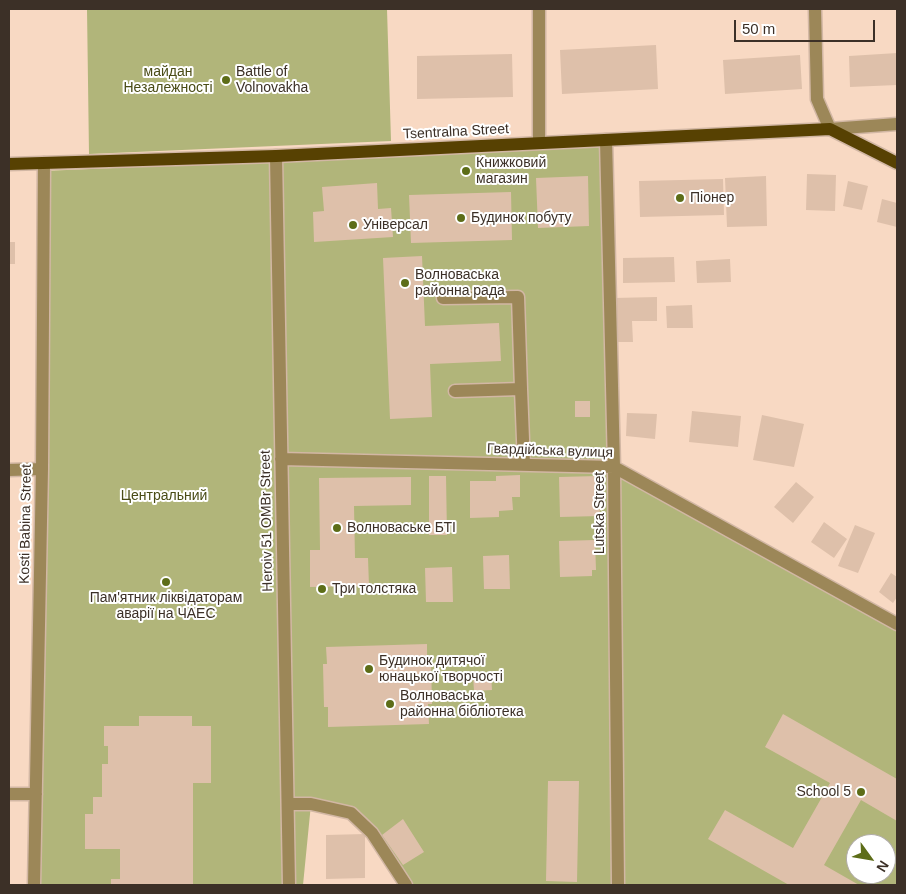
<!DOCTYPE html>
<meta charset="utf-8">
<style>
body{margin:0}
#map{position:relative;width:906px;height:894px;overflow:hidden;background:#f8d9c3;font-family:Arial,sans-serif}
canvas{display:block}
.frame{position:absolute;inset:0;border:10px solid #3c3027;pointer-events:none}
.north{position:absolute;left:846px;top:834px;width:50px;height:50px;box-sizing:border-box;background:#fff;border:1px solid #b1aca9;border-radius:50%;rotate:122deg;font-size:14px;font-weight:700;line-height:20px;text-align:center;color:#3c3027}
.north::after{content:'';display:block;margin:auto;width:18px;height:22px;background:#5d6d18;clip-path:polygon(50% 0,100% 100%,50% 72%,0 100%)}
.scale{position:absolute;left:734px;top:20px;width:141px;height:22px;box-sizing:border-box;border:2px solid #3c3027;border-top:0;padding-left:6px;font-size:15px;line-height:18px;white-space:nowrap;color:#3c3027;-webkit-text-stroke:4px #fff;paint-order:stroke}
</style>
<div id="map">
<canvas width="906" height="894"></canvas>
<div class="frame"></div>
<div class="north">N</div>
<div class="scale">50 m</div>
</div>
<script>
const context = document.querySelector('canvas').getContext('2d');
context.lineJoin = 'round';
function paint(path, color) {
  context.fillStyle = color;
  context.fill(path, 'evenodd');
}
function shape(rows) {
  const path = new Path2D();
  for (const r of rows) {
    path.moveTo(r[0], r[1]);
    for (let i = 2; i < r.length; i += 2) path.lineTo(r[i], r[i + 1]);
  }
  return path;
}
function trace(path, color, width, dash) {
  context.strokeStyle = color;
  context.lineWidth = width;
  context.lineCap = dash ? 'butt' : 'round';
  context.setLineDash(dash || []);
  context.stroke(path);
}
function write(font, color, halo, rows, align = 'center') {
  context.font = font + ' Arial,sans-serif';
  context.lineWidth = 4;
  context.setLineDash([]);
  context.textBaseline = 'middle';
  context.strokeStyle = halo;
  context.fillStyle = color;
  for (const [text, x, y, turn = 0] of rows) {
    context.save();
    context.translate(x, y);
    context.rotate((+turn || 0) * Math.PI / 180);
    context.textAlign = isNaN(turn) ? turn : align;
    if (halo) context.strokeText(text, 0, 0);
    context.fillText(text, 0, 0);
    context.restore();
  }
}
const green = shape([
 [87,9,387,9,391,141,89,154],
 [606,147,615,466,897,624,897,885,406,885,351,813,311,804,303,885,34,885,43,171],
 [856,844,886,844,886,874,856,874]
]);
const building = shape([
 [656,45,658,89,562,94,560,50],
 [897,53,897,85,850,87,849,56],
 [512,54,513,97,417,99,417,56],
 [800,55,802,89,725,94,723,60],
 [807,174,836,175,835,211,806,210],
 [588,176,589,226,538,228,536,178],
 [766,176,767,226,727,227,725,178],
 [723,179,724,215,640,217,639,181],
 [848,181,868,186,862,210,843,206],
 [377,183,378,209,391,208,393,237,314,242,313,212,324,211,322,187],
 [511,192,512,240,411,243,409,195],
 [882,199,897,203,897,227,877,222],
 [9,242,15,242,15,264,9,264],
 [422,256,425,326,499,323,501,361,430,364,432,417,390,419,383,258],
 [674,257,675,282,623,283,623,258],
 [730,259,731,282,697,283,696,261],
 [657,297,657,321,632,321,633,342,615,342,614,298],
 [692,305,693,328,667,328,666,306],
 [575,401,590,401,590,417,575,417],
 [692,411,741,416,738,447,689,442],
 [627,413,657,414,655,439,626,436],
 [762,415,804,424,794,467,753,460],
 [520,475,520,497,512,497,513,510,499,511,499,517,470,518,470,481,496,481,496,476],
 [429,476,446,476,447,535,429,535],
 [598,476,600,516,560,517,559,477],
 [411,477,411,505,354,506,355,558,368,558,369,586,310,587,310,550,320,550,319,478],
 [796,482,814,497,793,523,774,507],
 [824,522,847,539,834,558,811,542],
 [855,525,875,533,858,573,838,566],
 [595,540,596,570,592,570,592,576,560,577,559,541],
 [509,555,510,589,484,589,483,556],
 [452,567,453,602,426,602,425,568],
 [891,573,897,577,897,597,893,603,879,592],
 [427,644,427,661,431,661,432,704,428,704,429,724,328,727,328,707,324,707,323,664,327,664,326,647],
 [491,674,492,690,474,691,473,675],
 [783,714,897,779,897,821,861,800,824,865,859,885,789,885,708,839,725,810,793,848,830,783,765,747],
 [139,716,192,716,192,726,211,726,211,783,193,783,193,885,111,885,111,879,120,879,120,849,85,849,85,814,93,814,93,797,102,797,102,764,108,764,108,746,104,746,104,726,139,726],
 [548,781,579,781,577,882,546,881],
 [403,819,424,852,403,865,382,835],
 [365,834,365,878,326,879,326,835]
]);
const minor = shape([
 [815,9,817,99,830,129,897,124],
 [606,140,614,467,618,885],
 [539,142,539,9],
 [276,156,289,885],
 [443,298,518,297,521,389],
 [455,391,521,389,524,465],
 [281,459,614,467,897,624],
 [9,470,42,469],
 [9,794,36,794],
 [288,804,311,804,351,813,372,833,406,885],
 [34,885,42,469,44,163]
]);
const major = shape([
 [9,164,276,156,830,129,897,163]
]);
const markers = [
 [226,80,5,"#5d6d18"],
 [466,171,5,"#5d6d18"],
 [680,198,5,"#5d6d18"],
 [461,218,5,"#5d6d18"],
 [353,225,5,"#5d6d18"],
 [405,283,5,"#5d6d18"],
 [337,528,5,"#5d6d18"],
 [166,582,5,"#5d6d18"],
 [322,589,5,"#5d6d18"],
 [369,669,5,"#5d6d18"],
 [390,704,5,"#5d6d18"],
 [861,792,5,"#5d6d18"]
];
const parkNames = [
 ["майдан",168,72],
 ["Незалежності",168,88],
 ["Центральний",164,496]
];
const poiNames = [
 ["Battle of",236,72],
 ["Volnovakha",236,88],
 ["Книжковий",476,163],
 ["магазин",476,179],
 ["Піонер",690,198],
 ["Будинок побуту",471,218],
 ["Універсал",363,225],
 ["Волноваська",415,275],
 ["районна рада",415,291],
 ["Волноваське БТІ",347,528],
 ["Три толстяка",332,589],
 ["Пам'ятник ліквідаторам",166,598,"center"],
 ["аварії на ЧАЕС",166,614,"center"],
 ["Будинок дитячої",379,661],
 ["юнацької творчості",379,677],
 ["Волноваська",400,696],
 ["районна бібліотека",400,712],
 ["School 5",851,792,"right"]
];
const streetNames = [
 ["Tsentralna Street",456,132,-3],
 ["Гвардійська вулиця",550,451,2],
 ["Lutska Street",600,513,-90],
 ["Heroiv 51 OMBr Street",267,521,-91],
 ["Kosti Babina Street",26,524,-89]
];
paint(green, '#b1b57a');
paint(building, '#dec0aa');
trace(minor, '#d2b7a4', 15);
trace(major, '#d2b7a4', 15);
trace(minor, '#9c8758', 12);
trace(major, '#574102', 12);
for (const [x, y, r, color] of markers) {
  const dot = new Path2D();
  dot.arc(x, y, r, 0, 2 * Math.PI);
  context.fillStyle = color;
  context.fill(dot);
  trace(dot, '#fff', 2);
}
write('14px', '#4a4c16', '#fff', parkNames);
write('14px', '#3c3027', '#fff', poiNames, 'left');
write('14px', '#3c3027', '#fff', streetNames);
</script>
